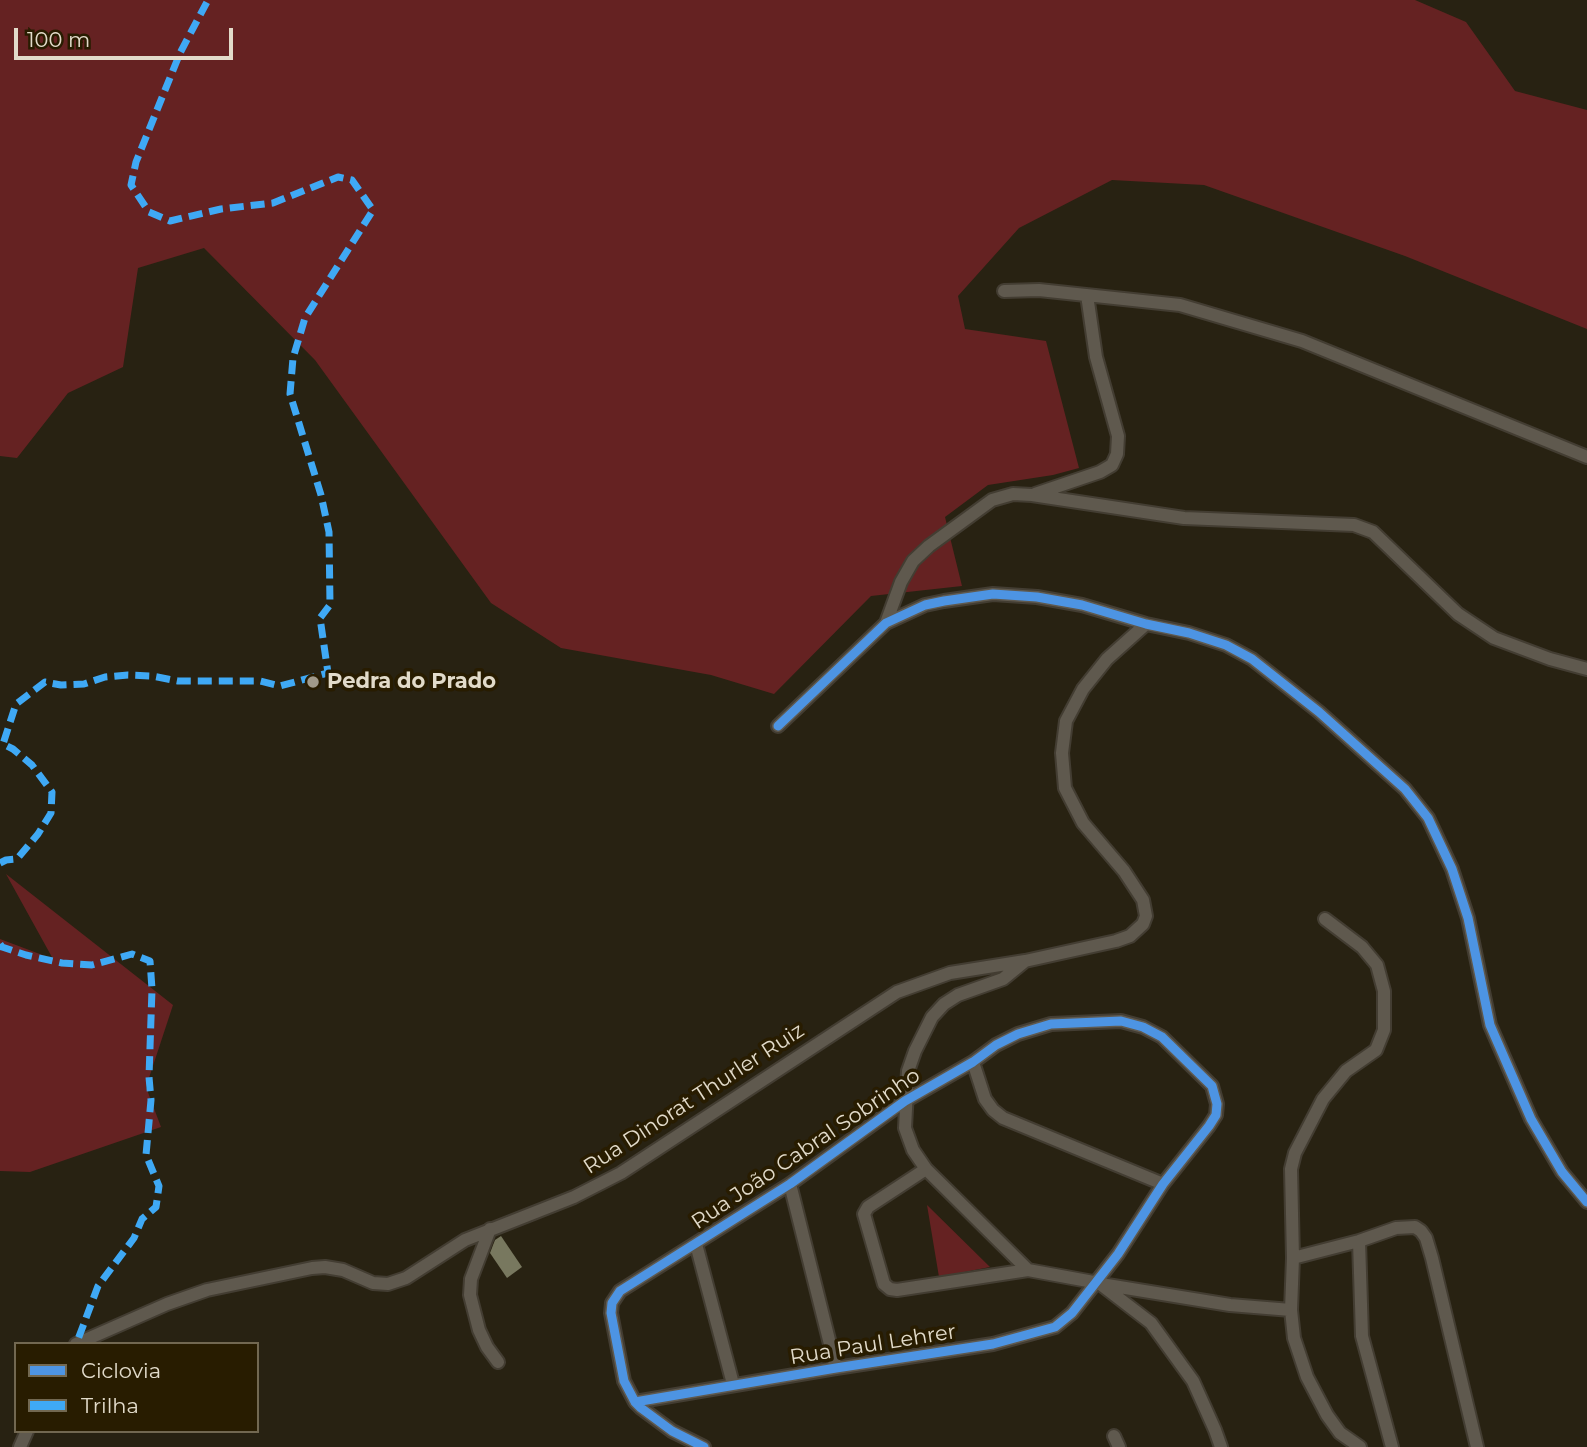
<!DOCTYPE html>
<meta charset="utf-8">
<style>
body{margin:0}
#map{position:relative;width:1587px;height:1447px;overflow:hidden;background:#282212;font-family:Montserrat,sans-serif}
canvas{display:block}
.legend{position:absolute;left:14px;top:1342px;width:245px;height:91px;box-sizing:border-box;background:#281c00;border:2px solid #726851;margin:0;padding:9px 12px;list-style:none;font-size:21px;color:#e2dbca}
.legend li{display:flex;align-items:center;gap:14px;height:35px}
.legend b{width:35px;border:2px solid #726851}
.scale{position:absolute;left:14px;top:28px;width:219px;height:32px;box-sizing:border-box;border:4px solid #e2dbca;border-top:0;padding-left:9px;font-size:21px;line-height:24px;white-space:nowrap;color:#e2dbca;-webkit-text-stroke:5px #281c00;paint-order:stroke}
</style>
<div id="map">
<canvas width="1587" height="1447"></canvas>
<ul class="legend">
<li><b style="height:9px;background:#4d94e3"></b>Ciclovia</li>
<li><b style="height:9px;background:#3fa9f5"></b>Trilha</li>
</ul>
<div class="scale">100 m</div>
</div>
<script>
const context = document.querySelector('canvas').getContext('2d');
context.lineJoin = 'round';
function paint(path, color) {
  context.fillStyle = color;
  context.fill(path, 'evenodd');
}
function shape(rows) {
  const path = new Path2D();
  for (const r of rows) {
    path.moveTo(r[0], r[1]);
    for (let i = 2; i < r.length; i += 2) path.lineTo(r[i], r[i + 1]);
  }
  return path;
}
function trace(path, color, width, dash) {
  context.strokeStyle = color;
  context.lineWidth = width;
  context.lineCap = dash ? 'butt' : 'round';
  context.setLineDash(dash || []);
  context.stroke(path);
}
function write(font, color, halo, rows, align = 'center') {
  context.font = font + ' Montserrat,sans-serif';
  context.lineWidth = 7;
  context.setLineDash([]);
  context.textBaseline = 'middle';
  context.strokeStyle = halo;
  context.fillStyle = color;
  for (const [text, x, y, turn = 0] of rows) {
    context.save();
    context.translate(x, y);
    context.rotate((+turn || 0) * Math.PI / 180);
    context.textAlign = isNaN(turn) ? turn : align;
    if (halo) context.strokeText(text, 0, 0);
    context.fillText(text, 0, 0);
    context.restore();
  }
}
const green = shape([
 [0,0,1415,0,1466,22,1515,91,1587,110,1587,329,1405,256,1204,185,1112,180,1019,228,958,296,965,329,1046,341,1079,468,1053,475,988,485,945,517,962,586,871,596,774,694,711,675,561,648,491,603,315,360,204,248,138,268,123,367,68,393,17,458,0,456],
 [6,874,173,1005,146,1087,161,1127,30,1172,0,1171,0,939,53,959],
 [927,1205,990,1267,939,1277]
]);
const building = shape([
 [501,1236,522,1267,507,1278,490,1253,495,1240]
]);
const minor = shape([
 [1004,291,1039,290,1180,305,1302,341,1587,457],
 [1035,494,1100,472,1112,465,1117,454,1118,436,1096,357,1087,295],
 [886,623,901,582,913,561,929,546,992,500,1013,494,1032,495,1184,518,1354,525,1373,532,1458,614,1494,638,1550,659,1587,669],
 [1146,624,1107,659,1083,689,1066,721,1062,753,1065,788,1083,823,1124,871,1143,900,1146,916,1143,924,1130,936,1116,941,1025,961,1003,979,958,995,944,1004,932,1017,915,1051,908,1071,905,1128,913,1150,926,1169,1028,1270,1099,1283,1151,1323,1193,1381,1215,1430,1221,1447],
 [778,726,886,623,925,605,944,601,993,594,1037,597,1082,605,1146,624,1189,633,1226,645,1252,659,1319,712,1405,789,1428,818,1452,869,1468,918,1490,1025,1531,1119,1562,1172,1587,1202],
 [1325,919,1362,947,1377,965,1384,991,1384,1030,1376,1050,1346,1071,1323,1099,1295,1153,1291,1169,1293,1258,1291,1310,1294,1338,1307,1377,1327,1415,1340,1433,1360,1447],
 [973,1062,985,1099,993,1110,1003,1118,1163,1184],
 [926,1169,868,1207,864,1214,884,1284,890,1289,897,1290,1028,1270],
 [790,1184,836,1368],
 [490,1229,471,1279,470,1295,479,1330,487,1347,498,1362],
 [1359,1241,1362,1336,1392,1447],
 [696,1244,733,1384],
 [1293,1258,1359,1241,1396,1228,1415,1227,1421,1231,1426,1238,1432,1258,1477,1447],
 [1101,1284,1230,1305,1291,1310],
 [76,1344,167,1304,207,1290,312,1268,325,1267,343,1270,373,1283,388,1284,406,1278,465,1240,574,1197,621,1173,897,992,950,973,1025,961],
 [635,1402,836,1368,993,1344,1055,1327,1072,1313,1118,1254,1163,1184,1209,1126,1216,1115,1217,1104,1212,1086,1162,1037,1143,1027,1121,1021,1051,1024,1018,1034,996,1045,973,1062,905,1101,790,1184,620,1291,612,1303,611,1313,624,1381,635,1402,641,1408,672,1431,704,1447],
 [1114,1436,1119,1447],
 [20,1447,27,1431]
]);
const quiet = shape([
 [0,863,6,860,17,859,38,834,51,813,52,792,32,765,13,749,3,744,16,704,45,682,61,685,84,684,105,677,128,675,152,676,178,681,260,681,280,686,328,673,320,618,330,605,329,532,321,495,290,394,293,358,305,318,373,210,352,180,338,177,273,203,221,209,170,221,149,212,131,185,136,162,180,53,208,0],
 [0,944,2,947,26,955,62,963,92,965,132,954,150,961,152,989,149,1077,151,1100,146,1155,159,1186,156,1207,142,1219,134,1238,98,1286,77,1342]
]);
const cycleway = shape([
 [778,726,886,623,925,605,944,601,993,594,1037,597,1082,605,1146,624,1189,633,1226,645,1252,659,1319,712,1405,789,1428,818,1452,869,1468,918,1490,1025,1531,1119,1562,1172,1587,1202],
 [635,1402,836,1368,993,1344,1055,1327,1072,1313,1118,1254,1163,1184,1209,1126,1216,1115,1217,1104,1212,1086,1162,1037,1143,1027,1121,1021,1051,1024,1018,1034,996,1045,973,1062,905,1101,790,1184,620,1291,612,1303,611,1313,624,1381,635,1402,641,1408,672,1431,704,1447]
]);
const markers = [
 [313,682,7,"#a19a8a"]
];
const poiNames = [
 ["Pedra do Prado",327,682]
];
const streetNames = [
 ["Rua Dinorat Thurler Ruiz",694,1099,-33],
 ["Rua João Cabral Sobrinho",806,1149,-34],
 ["Rua Paul Lehrer",873,1345,-9]
];
paint(green, '#652222');
paint(building, '#78785f');
trace(minor, '#433d32', 16);
trace(minor, '#5f594e', 12);
trace(quiet, '#3fa9f5', 7, [14, 7]);
trace(cycleway, '#4d94e3', 9);
for (const [x, y, r, color] of markers) {
  const dot = new Path2D();
  dot.arc(x, y, r, 0, 2 * Math.PI);
  context.fillStyle = color;
  context.fill(dot);
  trace(dot, '#281c00', 2.5);
}
write('bold 21px', '#e2dbca', '#281c00', poiNames, 'left');
write('21px', '#e2dbca', '#281c00', streetNames);
</script>
